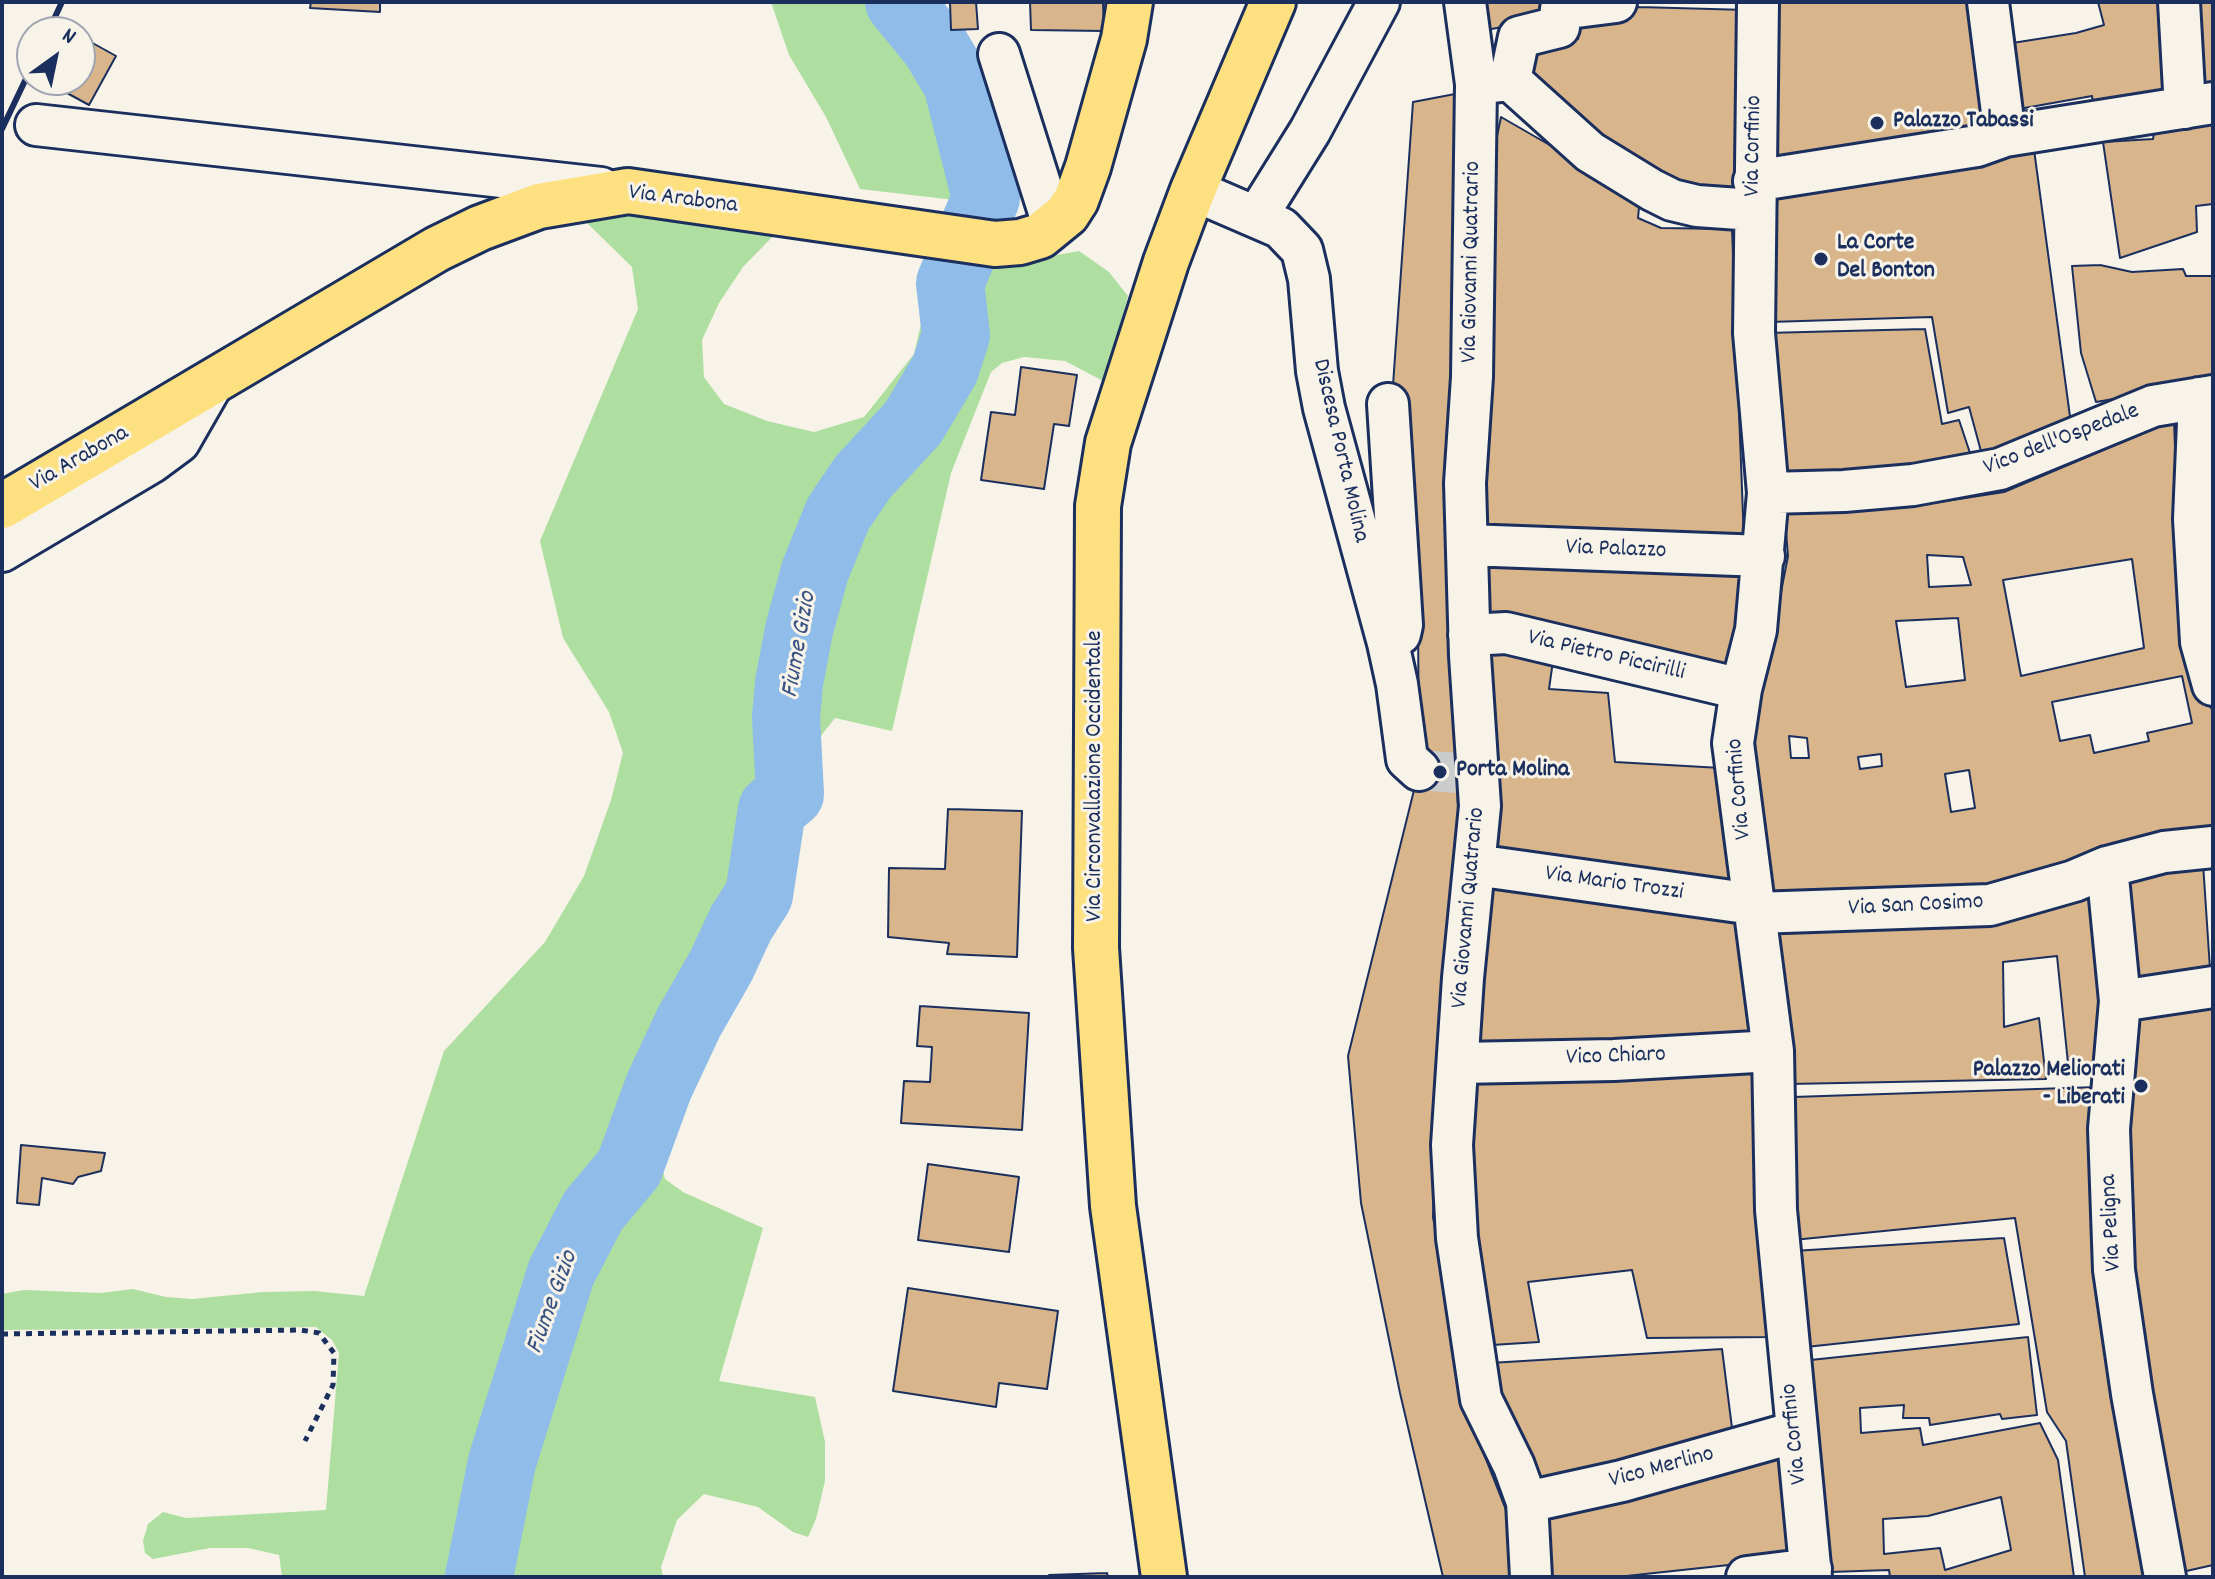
<!DOCTYPE html>
<style>
body{margin:0}
#map{position:relative;width:2215px;height:1579px;overflow:hidden;background:#f7f3e8;font-family:Dekko,sans-serif}
canvas{display:block}
.frame{position:absolute;inset:0;border:4px solid #1b2f5e;pointer-events:none}
.north{position:absolute;left:16px;top:16px;width:80px;height:80px;box-sizing:border-box;background:#f7f3e8;border:2px solid #9fa5b1;border-radius:50%;rotate:33deg;font-size:22px;font-weight:700;line-height:32px;text-align:center;color:#1b2f5e}
.north::after{content:'';display:block;margin:auto;width:28px;height:36px;background:#1b2f5e;clip-path:polygon(50% 0,100% 100%,50% 72%,0 100%)}
</style>
<div id="map">
<canvas width="2215" height="1579"></canvas>
<div class="frame"></div>
<div class="north">N</div>
</div>
<script>
const context = document.querySelector('canvas').getContext('2d');
context.lineJoin = 'round';
function paint(path, color) {
  context.fillStyle = color;
  context.fill(path, 'evenodd');
}
function shape(rows) {
  const path = new Path2D();
  for (const r of rows) {
    path.moveTo(r[0], r[1]);
    for (let i = 2; i < r.length; i += 2) path.lineTo(r[i], r[i + 1]);
  }
  return path;
}
function trace(path, color, width, dash) {
  context.strokeStyle = color;
  context.lineWidth = width;
  context.lineCap = dash ? 'butt' : 'round';
  context.setLineDash(dash || []);
  context.stroke(path);
}
function write(font, color, halo, rows, align = 'center') {
  context.font = font + ' Dekko,sans-serif';
  context.lineWidth = 6;
  context.setLineDash([]);
  context.textBaseline = 'middle';
  context.strokeStyle = halo;
  context.fillStyle = color;
  for (const [text, x, y, turn = 0] of rows) {
    context.save();
    context.translate(x, y);
    context.rotate((+turn || 0) * Math.PI / 180);
    context.textAlign = isNaN(turn) ? turn : align;
    if (halo) context.strokeText(text, 0, 0);
    context.fillText(text, 0, 0);
    context.restore();
  }
}
const green = shape([
 [771,2,934,2,971,84,1014,207,860,189,826,117,789,55],
 [630,209,780,229,743,267,719,303,702,340,704,377,724,404,767,421,814,432,864,417,914,354,938,251,1046,257,1079,251,1109,272,1128,296,1105,382,1065,361,1024,357,1002,363,991,372,951,473,892,731,835,718,809,751,791,859,775,897,743,942,680,1070,682,1098,664,1125,658,1153,665,1179,683,1192,763,1228,719,1381,815,1397,825,1442,825,1481,816,1519,808,1537,793,1532,758,1507,704,1494,677,1520,661,1567,663,1577,282,1577,279,1555,248,1548,210,1548,153,1559,145,1553,143,1541,148,1524,163,1512,186,1518,326,1510,339,1353,332,1340,316,1327,2,1330,2,1294,24,1290,101,1293,133,1289,166,1297,192,1299,263,1292,314,1291,364,1296,444,1051,545,942,584,876,611,800,623,753,609,712,563,638,540,541,638,309,632,267,587,223]
]);
const river = shape([
 [479,1577,502,1462,561,1273,593,1211,629,1168,659,1086,689,1022,721,966,741,923,759,895,772,809,790,794,786,717,789,683,799,630,815,571,838,514,863,477,913,423,945,369,956,335,950,283,986,198,957,83,935,46,899,2]
]);
const building = shape([
 [311,2,380,2,380,12,310,8,311,2],
 [950,2,976,2,978,29,951,30,950,2],
 [1030,2,1103,2,1104,31,1031,30,1030,2],
 [1474,2,1544,2,1539,20,1481,31,1474,2],
 [1771,2,1974,2,1989,127,1765,164,1771,2],
 [2098,2,2167,2,2174,95,2094,110,2092,96,2019,109,2006,44,2076,33,2104,25,2098,2],
 [2191,2,2213,2,2213,93,2194,96,2191,2],
 [1639,7,1747,10,1744,195,1666,189,1528,86,1528,42,1578,39,1581,18,1639,7],
 [80,36,116,56,89,105,45,81,80,80,80,36],
 [1455,94,1457,357,1444,476,1460,856,1439,1061,1433,1217,1467,1411,1506,1510,1514,1577,1443,1577,1400,1393,1361,1203,1348,1056,1419,770,1418,620,1393,385,1413,102,1455,94],
 [2213,116,2213,204,2196,206,2197,232,2120,258,2103,142,2153,139,2155,126,2213,116],
 [1501,117,1640,197,1638,218,1661,228,1732,229,1744,541,1482,532,1488,179,1501,117],
 [2033,142,2071,424,1982,455,1969,407,1948,413,1932,317,1769,322,1767,195,2033,142],
 [2100,265,2132,272,2183,269,2186,276,2213,276,2213,382,2096,402,2081,353,2072,266,2100,265],
 [1925,329,1942,424,1959,420,1971,456,1903,475,1779,482,1765,333,1925,329],
 [1021,367,1077,375,1069,426,1054,424,1044,489,981,480,991,412,1015,415,1021,367],
 [2174,420,2182,647,2191,685,2213,710,2213,829,2114,849,2023,874,1987,900,1771,897,1752,741,1788,556,1784,508,1901,508,2004,492,2174,420],
 [1927,555,1963,557,1971,585,1929,587,1927,555],
 [2132,559,2144,648,2021,676,2003,580,2132,559],
 [1958,618,1965,680,1906,687,1896,621,1958,618],
 [2182,676,2192,723,2147,733,2149,741,2094,753,2090,735,2060,741,2052,702,2182,676],
 [1789,736,1807,738,1809,758,1791,758,1789,736],
 [1881,754,1882,766,1860,769,1858,757,1881,754],
 [1969,770,1975,808,1951,812,1945,774,1969,770],
 [1481,557,1750,566,1732,674,1482,624,1481,557],
 [1482,647,1553,661,1549,689,1608,693,1615,762,1721,768,1736,887,1487,855,1482,647],
 [948,809,1022,811,1017,957,947,954,949,943,888,937,889,868,945,869,948,809],
 [2203,863,2210,969,2137,979,2126,878,2203,863],
 [1487,878,1742,914,1760,1034,1471,1050,1487,878],
 [2097,896,2102,1071,2069,1073,2057,956,2003,962,2004,1027,2039,1018,2046,1079,1789,1084,1767,922,1988,914,2097,896],
 [2213,1001,2213,1565,2173,1574,2125,1265,2131,1009,2213,1001],
 [920,1006,1029,1013,1022,1130,901,1123,904,1081,930,1082,932,1047,917,1046,920,1006],
 [1754,1063,1772,1337,1647,1338,1632,1270,1528,1282,1539,1342,1492,1345,1468,1235,1472,1075,1754,1063],
 [2098,1087,2147,1577,2085,1577,2066,1441,2047,1412,2015,1218,1793,1240,1793,1097,2098,1087],
 [21,1145,105,1153,101,1171,78,1177,73,1184,42,1178,39,1205,17,1203,21,1145],
 [928,1164,1019,1177,1009,1252,918,1240,928,1164],
 [2004,1238,2019,1324,1806,1347,1793,1251,2004,1238],
 [908,1288,1058,1311,1047,1389,999,1383,996,1407,893,1391,908,1288],
 [2028,1337,2037,1415,2002,1419,2000,1414,1930,1425,1929,1418,1903,1418,1904,1405,1860,1408,1861,1433,1920,1428,1923,1445,2040,1423,2058,1460,2074,1577,1890,1577,1889,1570,1830,1572,1801,1361,2028,1337],
 [2001,1497,2011,1550,1945,1570,1940,1548,1884,1554,1883,1519,1928,1516,2001,1497],
 [1722,1349,1733,1436,1537,1487,1493,1399,1490,1363,1722,1349],
 [1782,1447,1794,1558,1617,1577,1541,1577,1537,1509,1782,1447],
 [1107,1573,1108,1577,1049,1577,1049,1575,1107,1573]
]);
const minorTunnel = shape([
 [1419,770,1457,773]
]);
const path = shape([
 [2,1334,301,1330,319,1333,334,1353,333,1385,305,1441]
]);
const minor = shape([
 [1465,2,1476,84,1472,377,1465,483,1470,656,1480,806,1463,978,1452,1145,1457,1238,1481,1399,1514,1466,1527,1502,1531,1577],
 [1758,2,1754,333,1768,493,1756,630,1741,689,1733,743,1773,1051,1776,1210,1811,1577],
 [1988,2,2005,136],
 [2179,2,2185,108],
 [999,54,1053,225],
 [1510,80,1590,152,1652,190,1672,200,1697,206,1754,210],
 [1485,83,1510,80,1519,37,1559,27,1561,9,1616,2],
 [36,125,601,188],
 [1754,181,1977,146,2005,136,2213,103],
 [1193,190,1281,228,1302,250,1309,279,1317,371,1324,408,1388,643,1397,684,1407,759,1419,770],
 [1257,216,1310,131,1379,2],
 [2199,398,2194,519,2201,642,2213,685],
 [1388,404,1402,625,1400,634],
 [1768,493,1844,491,1913,485,2000,469,2153,406,2213,396],
 [1467,545,1764,556],
 [2,551,152,462,179,442,214,381],
 [1469,635,1506,633,1741,689],
 [1475,865,1753,904],
 [2107,867,2120,1001,2109,1129,2114,1270,2132,1394,2165,1577],
 [1755,913,1990,905,2074,881,2107,867,2164,852,2213,847],
 [2120,1001,2213,987],
 [1459,1063,1614,1060,1773,1051],
 [1527,1502,1622,1481,1796,1432],
 [1747,1577,1811,1569]
]);
const major = shape([
 [2,506,437,249,480,228,539,206,628,191,995,244,1020,242,1040,236,1067,214,1076,200,1088,167,1124,39,1130,2],
 [1164,1577,1113,1206,1096,948,1098,506,1108,443,1166,262,1193,190,1273,2]
]);
const rail = shape([
 [48,32,62,2],
 [2,129,32,66]
]);
const markers = [
 [1877,123,8,"#1b2f5e"],
 [1821,259,8,"#1b2f5e"],
 [1440,772,8,"#1b2f5e"],
 [2141,1086,8,"#1b2f5e"]
];
const poiNames = [
 ["Palazzo Tabassi",1893,123],
 ["La Corte",1837,245],
 ["Del Bonton",1837,273],
 ["Porta Molina",1456,772],
 ["Palazzo Meliorati",2125,1072,"right"],
 ["- Liberati",2125,1100,"right"]
];
const streetNames = [
 ["Via Corfinio",1755,146,-89],
 ["Via Arabona",683,201,7],
 ["Via Giovanni Quatrario",1473,262,-89],
 ["Vico dell'Ospedale",2062,441,-21],
 ["Discesa Porta Molina",1339,451,77],
 ["Via Arabona",80,460,-30],
 ["Via Palazzo",1616,551,2],
 ["Via Pietro Piccirilli",1606,657,13],
 ["Via Circonvallazione Occidentale",1097,776,-90],
 ["Via Corfinio",1741,789,-95],
 ["Via Mario Trozzi",1614,885,8],
 ["Via San Cosimo",1916,907,-3],
 ["Via Giovanni Quatrario",1470,908,-85],
 ["Vico Chiaro",1616,1058,-2],
 ["Via Peligna",2113,1223,-93],
 ["Via Corfinio",1796,1434,-96],
 ["Vico Merlino",1662,1469,-15]
];
const waterNames = [
 ["Fiume Gizio",801,645,-80],
 ["Fiume Gizio",554,1303,-70]
];
paint(green, '#afdfa0');
trace(river, '#90bce9', 68);
paint(building, '#d8b58a');
trace(building, '#1b2f5e', 2);
trace(minorTunnel, '#cbcccc', 40, [40, 20]);
trace(minor, '#1b2f5e', 46);
trace(major, '#1b2f5e', 50);
trace(path, '#1b2f5e', 5, [6, 6]);
trace(minor, '#f7f3e8', 40);
trace(major, '#fde080', 44);
trace(rail, '#1b2f5e', 6);
for (const [x, y, r, color] of markers) {
  const dot = new Path2D();
  dot.arc(x, y, r, 0, 2 * Math.PI);
  context.fillStyle = color;
  context.fill(dot);
  trace(dot, '#f7f3e8', 3);
}
write('bold 24px', '#1b2f5e', '#f7f3e8', poiNames, 'left');
write('24px', '#1b2f5e', '#f7f3e8', streetNames);
write('italic 26px', '#385281', '#f7f3e8', waterNames);
</script>
